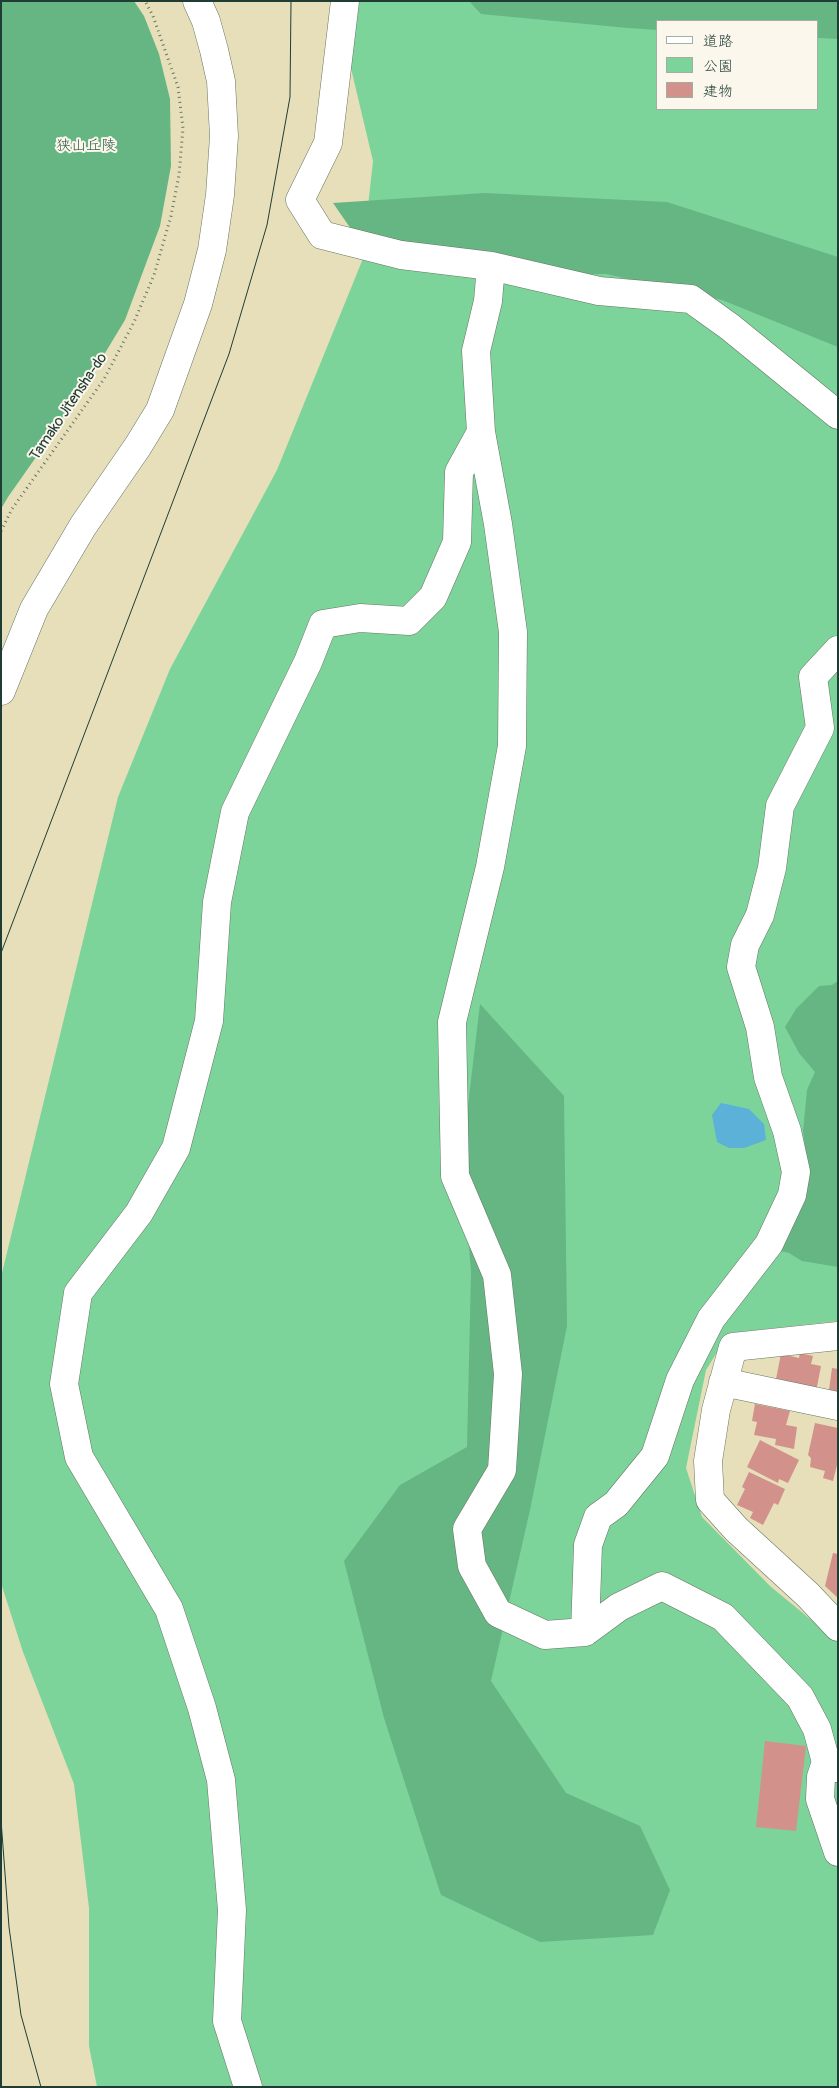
<!DOCTYPE html>
<meta charset="utf-8">
<style>
body{margin:0}
#map{position:relative;width:839px;height:2088px;overflow:hidden;background:#e6dfba;font-family:Pangolin,"Klee One",sans-serif}
canvas{display:block}
.frame{position:absolute;inset:0;border:2px solid #1f3d34;pointer-events:none}
.legend{position:absolute;left:656px;top:20px;width:162px;height:90px;box-sizing:border-box;background:#fbf7ec;border:1px solid #a3ada2;margin:0;padding:6px 9px;list-style:none;font-size:15px;color:#1f3d34}
.legend li{display:flex;align-items:center;gap:10px;height:25px}
.legend b{width:25px;border:1px solid #a3ada2}
</style>
<div id="map">
<canvas width="839" height="2088"></canvas>
<div class="frame"></div>
<ul class="legend">
<li><b style="height:6px;background:#fff"></b>道路</li>
<li><b style="height:14px;background:#7cd49a"></b>公園</li>
<li><b style="height:14px;background:#d3918c"></b>建物</li>
</ul>
</div>
<script>
const context = document.querySelector('canvas').getContext('2d');
context.lineJoin = 'round';
function paint(path, color) {
  context.fillStyle = color;
  context.fill(path, 'evenodd');
}
function shape(rows) {
  const path = new Path2D();
  for (const r of rows) {
    path.moveTo(r[0], r[1]);
    for (let i = 2; i < r.length; i += 2) path.lineTo(r[i], r[i + 1]);
  }
  return path;
}
function trace(path, color, width, dash) {
  context.strokeStyle = color;
  context.lineWidth = width;
  context.lineCap = dash ? 'butt' : 'round';
  context.setLineDash(dash || []);
  context.stroke(path);
}
function write(font, color, halo, rows, align = 'center') {
  context.font = font + ' Pangolin,"Klee One",sans-serif';
  context.lineWidth = 4;
  context.setLineDash([]);
  context.textBaseline = 'middle';
  context.strokeStyle = halo;
  context.fillStyle = color;
  for (const [text, x, y, turn = 0] of rows) {
    context.save();
    context.translate(x, y);
    context.rotate((+turn || 0) * Math.PI / 180);
    context.textAlign = isNaN(turn) ? turn : align;
    if (halo) context.strokeText(text, 0, 0);
    context.fillText(text, 0, 0);
    context.restore();
  }
}
const green = shape([
 [335,1,838,1,838,1321,729,1333,706,1370,686,1468,702,1517,770,1586,838,1642,838,2087,97,2087,89,2046,89,1908,74,1784,23,1652,1,1583,1,1277,118,797,170,669,277,470,362,261,373,161],
 [658,21,818,21,818,109,658,109]
]);
const forest = shape([
 [1,1,134,1,144,16,159,54,170,99,171,166,160,226,125,320,79,396,8,497,1,509],
 [469,1,838,1,838,39,818,38,818,21,658,21,658,30,628,28,481,14],
 [485,193,667,202,838,257,838,347,722,300,606,274,475,275,360,242,333,203],
 [838,981,838,1267,802,1261,789,1253,777,1250,808,1172,803,1131,807,1090,815,1072,799,1053,785,1027,796,1009,819,986,832,985],
 [480,1004,564,1096,567,1326,530,1510,491,1681,566,1793,640,1826,670,1890,653,1935,540,1942,441,1895,384,1718,344,1561,400,1485,467,1447,471,1272,462,1156]
]);
const water = shape([
 [721,1103,749,1109,764,1124,766,1140,744,1148,729,1148,717,1142,712,1115]
]);
const building = shape([
 [800,1353,813,1356,811,1364,821,1366,816,1392,775,1384,781,1354,799,1358],
 [832,1368,838,1369,838,1396,832,1395,833,1391,829,1390],
 [755,1404,790,1411,786,1425,797,1427,794,1449,775,1445,776,1439,754,1435,757,1422,752,1421],
 [815,1423,838,1428,838,1461,833,1481,823,1478,825,1471,810,1467,811,1458,808,1455],
 [760,1440,799,1460,788,1483,779,1479,778,1483,747,1467],
 [749,1472,785,1489,778,1505,774,1503,763,1525,750,1518,753,1512,737,1505,745,1489,742,1487],
 [833,1553,838,1554,838,1598,825,1586],
 [765,1741,806,1746,796,1831,756,1827]
]);
const path = shape([
 [1,531,12,509,104,379,134,322,154,275,171,216,179,175,183,128,178,87,153,16,145,1]
]);
const minor = shape([
 [345,1,328,143,300,200,322,235,401,255,491,266,599,291,691,299,730,327,838,415],
 [491,266,488,301,476,351,481,432,498,524,513,632,512,746,490,867,452,1022,455,1176,497,1275,508,1374,502,1470,467,1529,472,1566,498,1613,545,1635,585,1632,619,1607,662,1586,723,1617,800,1697,817,1729,826,1762,838,1768],
 [1,691,34,609,83,526,138,446,160,410,198,304,212,250,220,195,224,136,221,81,214,50,206,21,197,1],
 [838,1336,733,1347,716,1410,708,1461,710,1500,736,1529,808,1595,838,1627],
 [723,1382,838,1406],
 [585,1632,588,1545,598,1517,616,1504,655,1456,680,1380,711,1319,769,1244,792,1195,796,1172,787,1131,768,1077,760,1027,741,967,745,945,760,915,772,868,780,806,820,728,813,677,838,650],
 [826,1762,821,1777,820,1799,838,1852],
 [248,2087,227,2021,232,1910,221,1780,202,1708,169,1609,79,1457,64,1384,78,1293,139,1213,176,1148,209,1021,217,902,235,812,308,662,323,624,360,618,409,621,433,597,457,542,459,472,481,432]
]);
const tram = shape([
 [1,953,229,354,267,225,290,97,291,1],
 [1,1820,9,1927,21,2015,41,2087]
]);
const parkNames = [
 ["狭山丘陵",86,146]
];
const streetNames = [
 ["Tamako Jitensha-do",69,407,-56]
];
paint(green, '#7cd49a');
paint(forest, '#65b682');
paint(water, '#5bb1d8');
paint(building, '#d3918c');
trace(minor, '#657663', 29);
trace(path, '#657663', 3, [1, 4]);
trace(minor, '#fff', 28);
trace(tram, '#1f3d34', 1);
write('15px', '#325b48', '#fbf7ec', parkNames);
write('15px', '#1f3d34', '#fbf7ec', streetNames);
</script>
